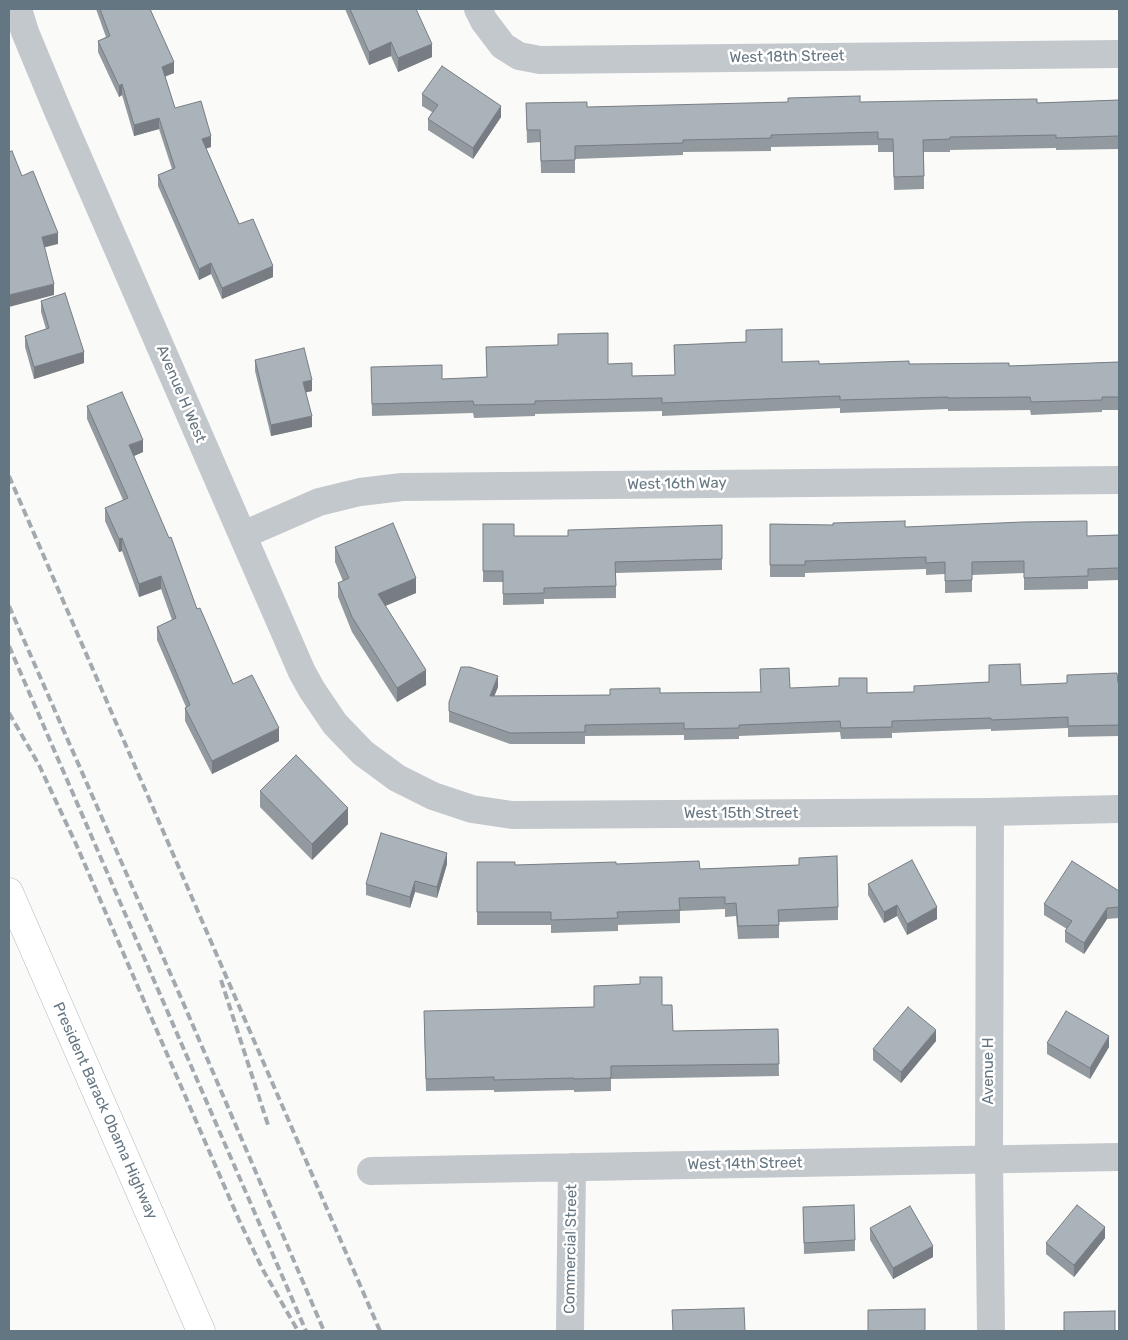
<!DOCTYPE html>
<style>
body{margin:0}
#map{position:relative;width:1128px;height:1340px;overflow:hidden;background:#fafaf8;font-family:Rubik,sans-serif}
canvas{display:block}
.frame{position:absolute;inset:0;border:10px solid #657683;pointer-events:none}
</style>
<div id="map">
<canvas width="1128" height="1340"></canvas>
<div class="frame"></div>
</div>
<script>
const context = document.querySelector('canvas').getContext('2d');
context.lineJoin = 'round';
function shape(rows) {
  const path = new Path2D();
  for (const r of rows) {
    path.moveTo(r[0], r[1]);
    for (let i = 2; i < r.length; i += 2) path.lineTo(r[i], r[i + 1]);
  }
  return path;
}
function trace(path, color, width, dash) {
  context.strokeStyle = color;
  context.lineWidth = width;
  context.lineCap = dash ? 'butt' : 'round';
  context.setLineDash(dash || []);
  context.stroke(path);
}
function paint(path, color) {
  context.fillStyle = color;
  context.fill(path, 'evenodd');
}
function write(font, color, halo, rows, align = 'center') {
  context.font = font + ' Rubik,sans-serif';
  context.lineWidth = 5;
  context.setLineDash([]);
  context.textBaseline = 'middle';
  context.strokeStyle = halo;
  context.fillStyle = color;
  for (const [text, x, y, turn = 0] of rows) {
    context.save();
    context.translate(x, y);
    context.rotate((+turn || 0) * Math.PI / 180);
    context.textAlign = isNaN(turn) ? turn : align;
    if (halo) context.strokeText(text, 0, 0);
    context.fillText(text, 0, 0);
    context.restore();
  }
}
const street = shape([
 [18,9,25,32,57,109,302,672,312,690,335,724,363,753,397,778,433,796,472,809,512,815,990,812,1119,809],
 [478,9,484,21,503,46,519,56,540,60,1119,54],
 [243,535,319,502,360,492,402,487,1119,480],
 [990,812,989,1159,991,1331],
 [371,1171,1119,1157],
 [570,1331,572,1167]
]);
const secondary = shape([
 [9,892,201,1331]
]);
const rail = shape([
 [9,476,380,1331],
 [9,606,185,1007,324,1331],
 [9,646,306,1331],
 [9,713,39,765,76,844,239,1220,263,1270,298,1331],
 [221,980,269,1128]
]);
const wall = shape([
 [96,9,150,9,174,73,165,76,175,108,211,147,206,148,239,224,273,277,222,299,211,274,199,280,158,186,158,175,172,169,159,129,134,136,122,95,119,97,98,52,98,41,106,37],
 [345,9,416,9,432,57,398,72,391,56,369,65],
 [422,94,501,117,473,159,428,130,428,119,432,112,422,106],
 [1119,100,1119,149,1056,150,1056,148,950,150,950,152,924,152,924,189,894,190,893,152,878,152,878,145,771,147,771,151,683,152,683,155,575,159,575,173,541,173,540,142,527,143,526,103,587,107,860,102,1037,103],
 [41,301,84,363,34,379,25,347,25,336,46,329,41,312],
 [746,330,782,362,819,364,909,364,1009,366,1119,362,1119,410,1102,410,1102,412,1031,415,1030,410,948,411,948,409,840,413,840,408,662,416,662,411,535,414,535,416,474,418,473,413,372,416,371,367,442,379,487,377,486,347,608,364,632,376,675,375,674,345,746,342],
 [255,360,312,391,306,392,312,427,271,436,255,371],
 [87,406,143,452,134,456,197,609,233,684,279,741,212,774,185,721,185,708,186,707,157,640,157,627,172,620,161,589,139,597,122,551,119,552,105,521,105,508,123,500,87,419],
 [483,524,514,536,568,536,722,525,722,570,616,573,616,598,544,599,544,604,503,605,503,582,483,582],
 [770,524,905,527,1087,536,1119,535,1119,580,1088,581,1088,589,1024,590,1024,573,972,575,972,592,945,593,945,574,926,575,926,569,805,573,805,577,770,577],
 [335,547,416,593,385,606,426,685,397,702,352,632,338,597,338,583,343,581,335,562],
 [989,665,1021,685,1119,683,1119,736,1068,737,1068,728,991,731,991,729,892,733,892,738,841,739,840,732,739,736,739,739,684,740,684,735,585,736,585,744,510,744,449,722,449,702,498,687,494,696,610,695,761,692,760,669,790,688,867,693,914,692,989,682],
 [260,791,348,824,312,860,260,807],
 [477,862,515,865,616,864,700,869,799,865,838,907,838,920,779,922,779,938,738,939,736,916,725,917,725,909,680,911,680,923,618,925,618,931,551,933,551,925,477,925],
 [447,864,437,898,415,892,410,908,366,895,366,884],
 [868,884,937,919,907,935,897,916,884,923,868,895],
 [1119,891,1119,918,1107,919,1084,954,1065,942,1065,931,1067,929,1044,915,1044,904],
 [594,986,662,1005,673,1031,778,1029,779,1076,611,1079,611,1091,574,1092,574,1090,494,1092,494,1090,426,1091,424,1024,594,1007],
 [936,1041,901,1083,873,1060,873,1049],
 [1047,1043,1109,1047,1090,1079,1047,1054],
 [803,1207,855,1240,855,1251,804,1254],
 [870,1228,933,1257,893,1279,870,1240],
 [1105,1238,1074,1277,1046,1254,1046,1243]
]);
const shadedWall = shape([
 [391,42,391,56,369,65,369,52],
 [432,44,432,57,398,72,398,58],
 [174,62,174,73,162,78,162,67],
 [122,84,122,95,119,97,119,86],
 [501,106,501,117,473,159,473,148],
 [159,118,159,129,134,136,134,125],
 [211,136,211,147,202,150,202,139],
 [58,233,58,244,42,248,42,237],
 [211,263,211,274,199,280,199,269],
 [273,266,273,277,222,299,222,288],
 [54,284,54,295,9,307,9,295],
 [84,352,84,363,34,379,34,367],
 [312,380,312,391,303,393,303,382],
 [312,416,312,427,271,436,271,425],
 [143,440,143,452,129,458,129,445],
 [122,538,122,551,119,552,119,539],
 [161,576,161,589,139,597,139,584],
 [416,578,416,593,378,609,378,594],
 [426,670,426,685,397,702,397,688],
 [498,676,498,687,490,707,490,696],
 [279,728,279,741,212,774,212,761],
 [348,808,348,824,312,860,312,844],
 [447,853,447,864,437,898,437,887],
 [415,881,415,892,410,908,410,897],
 [897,905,897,916,884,923,884,912],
 [937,907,937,919,907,935,907,924],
 [1107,908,1107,919,1084,954,1084,943],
 [936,1030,936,1041,901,1083,901,1072],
 [1109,1036,1109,1047,1090,1079,1090,1068],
 [1105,1227,1105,1238,1074,1277,1074,1265],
 [933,1246,933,1257,893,1279,893,1268]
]);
const building = shape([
 [100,9,150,9,174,62,162,67,175,108,201,101,211,136,202,139,239,224,253,219,273,266,222,288,211,263,199,269,158,175,175,168,159,118,134,125,122,84,119,86,98,41,110,36,100,9],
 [350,9,416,9,432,44,398,58,391,42,369,52,350,9],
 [442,66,501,106,473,148,428,119,438,105,422,94,442,66],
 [860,96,860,102,1037,99,1037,103,1119,100,1119,136,1056,138,1056,135,950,137,950,139,923,140,924,176,894,177,893,139,878,139,878,132,771,135,771,138,683,140,683,143,575,146,575,160,541,161,540,130,527,130,526,103,587,102,587,107,788,102,788,98,860,96],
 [12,151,22,176,33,171,58,233,42,237,54,284,9,295,9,152,12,151],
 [65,293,84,352,34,367,25,336,49,328,41,301,65,293],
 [782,329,782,362,819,361,819,364,909,361,909,364,1009,363,1009,366,1119,362,1119,397,1102,397,1102,400,1031,402,1030,397,948,398,948,397,840,400,840,396,662,403,662,398,535,401,535,404,474,405,473,401,372,404,371,367,442,365,442,379,487,377,486,347,558,345,558,334,608,333,608,364,632,363,632,376,675,375,674,345,746,342,746,330,782,329],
 [304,348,312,380,303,382,312,416,271,425,255,360,304,348],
 [122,392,143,440,129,445,169,538,171,537,197,609,200,608,233,684,252,675,279,728,212,761,185,708,190,705,157,627,176,618,161,576,139,584,122,538,119,539,105,508,128,498,87,406,122,392],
 [905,521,905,527,1023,522,1087,521,1087,536,1119,535,1119,568,1088,569,1088,576,1024,578,1024,561,972,562,972,580,945,581,945,562,926,563,926,557,805,561,805,565,770,565,770,524,833,525,833,523,905,521],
 [393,523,416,578,378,594,426,670,397,688,352,617,338,583,349,578,335,547,393,523],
 [483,524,514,524,514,536,568,536,568,530,722,525,722,559,615,562,616,586,544,588,544,593,503,594,503,571,483,571,483,524],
 [1020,664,1021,685,1067,683,1067,675,1117,673,1118,683,1119,683,1119,725,1068,726,1068,717,991,720,991,718,892,721,892,727,841,728,840,721,739,725,739,728,684,729,684,723,585,725,585,732,510,733,449,711,449,702,461,667,470,667,498,676,490,696,610,695,610,689,660,688,660,693,761,692,760,669,789,668,790,688,839,686,839,678,867,678,867,693,914,692,914,686,989,682,989,665,1020,664],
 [296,755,348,808,312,844,260,791,296,755],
 [381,833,447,853,437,887,415,881,410,897,366,884,381,833],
 [837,856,838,907,778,910,779,925,738,926,736,903,725,904,725,897,679,898,680,910,617,912,618,918,551,920,551,912,477,912,477,862,515,862,515,865,616,862,616,864,699,861,700,869,799,865,799,858,837,856],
 [912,860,937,907,907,924,897,905,884,912,868,884,912,860],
 [1072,861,1119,891,1119,907,1107,908,1084,943,1065,931,1072,921,1044,904,1072,861],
 [640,977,662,977,662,1005,672,1005,673,1031,778,1029,779,1064,611,1066,611,1078,574,1079,574,1078,494,1080,494,1077,426,1079,424,1011,594,1007,594,986,640,984,640,977],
 [908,1007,936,1030,901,1072,873,1049,908,1007],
 [1066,1011,1109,1036,1090,1068,1047,1043,1066,1011],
 [854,1205,855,1240,804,1243,803,1207,854,1205],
 [1077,1205,1105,1227,1074,1265,1046,1243,1077,1205],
 [910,1206,933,1246,893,1268,870,1228,910,1206],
 [744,1308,745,1331,673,1331,672,1310,744,1308],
 [925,1309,925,1331,868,1331,868,1310,925,1309],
 [1115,1311,1115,1331,1064,1331,1064,1312,1115,1311]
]);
const streetNames = [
 ["West 18th Street",787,57,-1],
 ["Avenue H West",181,394,67],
 ["West 16th Way",677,484,-1],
 ["West 15th Street",741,814],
 ["Avenue H",989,1071,-90],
 ["President Barack Obama Highway",105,1111,66],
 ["West 14th Street",745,1164,-1],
 ["Commercial Street",571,1249,-89]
];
trace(secondary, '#b3babf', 29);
trace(street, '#c3c8cc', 28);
trace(secondary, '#fff', 28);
trace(rail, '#a2aab0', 4, [8, 4]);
paint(wall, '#929a9f');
paint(shadedWall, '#777d82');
paint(building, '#aab3b9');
trace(building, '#777d82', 1);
write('15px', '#657683', '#fff', streetNames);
</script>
